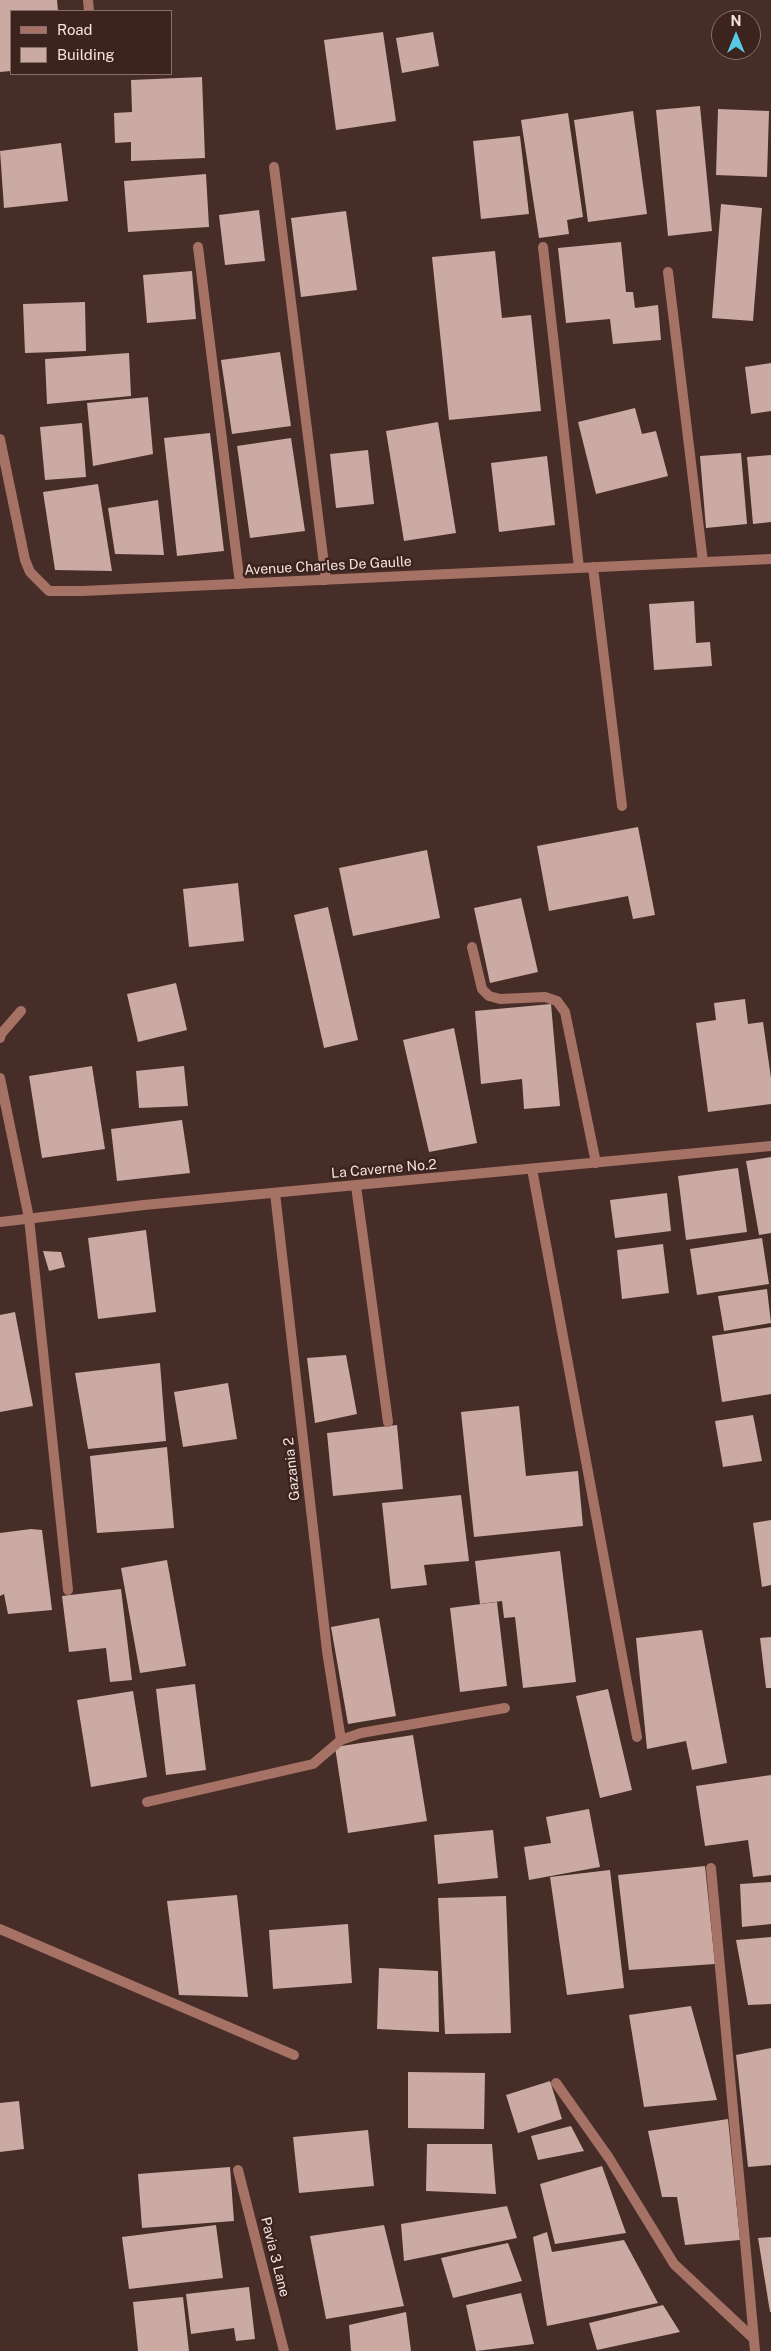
<!DOCTYPE html>
<style>
body{margin:0}
#map{position:relative;width:771px;height:2351px;overflow:hidden;background:#462d27;font-family:"Public Sans",sans-serif}
canvas{display:block}
.legend{position:absolute;left:10px;top:10px;width:162px;height:65px;box-sizing:border-box;background:#3c231d;border:1px solid #86706b;margin:0;padding:6px 9px;list-style:none;font-size:15px;color:#f4e3df}
.legend li{display:flex;align-items:center;gap:10px;height:25px}
.legend b{width:25px;border:1px solid #86706b}
.north{position:absolute;left:711px;top:10px;width:50px;height:50px;box-sizing:border-box;background:#3c231d;border:1px solid #86706b;border-radius:50%;rotate:0deg;font-size:14px;font-weight:700;line-height:20px;text-align:center;color:#f4e3df}
.north::after{content:'';display:block;margin:auto;width:18px;height:22px;background:#57c9e2;clip-path:polygon(50% 0,100% 100%,50% 72%,0 100%)}
</style>
<div id="map">
<canvas width="771" height="2351"></canvas>
<ul class="legend">
<li><b style="height:6px;background:#a67265"></b>Road</li>
<li><b style="height:14px;background:#caaaa2"></b>Building</li>
</ul>
<div class="north">N</div>
</div>
<script>
const context = document.querySelector('canvas').getContext('2d');
context.lineJoin = 'round';
function paint(path, color) {
  context.fillStyle = color;
  context.fill(path, 'evenodd');
}
function shape(rows) {
  const path = new Path2D();
  for (const r of rows) {
    path.moveTo(r[0], r[1]);
    for (let i = 2; i < r.length; i += 2) path.lineTo(r[i], r[i + 1]);
  }
  return path;
}
function trace(path, color, width, dash) {
  context.strokeStyle = color;
  context.lineWidth = width;
  context.lineCap = dash ? 'butt' : 'round';
  context.setLineDash(dash || []);
  context.stroke(path);
}
function write(font, color, halo, rows, align = 'center') {
  context.font = font + ' "Public Sans",sans-serif';
  context.lineWidth = 5;
  context.setLineDash([]);
  context.textBaseline = 'middle';
  context.strokeStyle = halo;
  context.fillStyle = color;
  for (const [text, x, y, turn = 0] of rows) {
    context.save();
    context.translate(x, y);
    context.rotate((+turn || 0) * Math.PI / 180);
    context.textAlign = isNaN(turn) ? turn : align;
    if (halo) context.strokeText(text, 0, 0);
    context.fillText(text, 0, 0);
    context.restore();
  }
}
const building = shape([
 [0,0,57,0,58,11,11,11,11,71,0,72],
 [383,32,396,121,336,130,324,40],
 [433,32,439,66,402,73,396,38],
 [202,77,205,158,131,161,131,142,115,143,114,113,132,112,131,80],
 [700,106,712,231,668,236,656,110],
 [718,109,769,111,767,177,716,175],
 [633,111,647,214,588,222,574,120],
 [568,113,583,217,567,220,569,234,539,238,521,120],
 [520,136,529,214,481,219,473,141],
 [61,143,68,201,4,208,0,151],
 [206,174,209,227,128,232,124,181],
 [721,204,762,208,753,321,712,318],
 [259,210,265,261,225,265,219,215],
 [346,211,357,290,301,297,291,218],
 [621,242,626,292,633,292,635,308,658,305,661,340,613,344,610,319,566,323,558,248],
 [495,251,502,318,531,315,541,411,449,420,432,257],
 [192,271,196,319,147,323,143,275],
 [85,302,86,351,25,353,23,304],
 [280,352,291,426,232,434,221,360],
 [129,353,131,396,47,404,45,359],
 [771,363,771,411,751,414,745,367],
 [148,397,153,454,93,466,87,403],
 [635,408,642,434,656,431,668,476,596,494,578,422],
 [438,422,456,533,404,541,386,431],
 [82,423,86,477,45,480,40,427],
 [210,433,224,551,177,556,164,438],
 [291,438,305,531,250,538,237,446],
 [368,450,374,504,336,508,330,454],
 [741,453,747,524,706,528,700,456],
 [771,455,771,522,753,524,747,457],
 [547,456,555,525,499,532,491,463],
 [98,484,112,571,55,570,43,492],
 [158,500,164,555,115,554,108,508],
 [694,601,696,643,710,642,712,666,654,670,649,604],
 [638,827,655,915,633,919,628,896,549,911,537,846],
 [427,850,440,918,353,936,339,868],
 [238,883,244,941,189,947,183,889],
 [521,898,538,972,490,983,474,908],
 [328,907,358,1040,324,1048,294,915],
 [176,983,187,1030,138,1042,127,994],
 [745,999,748,1024,763,1022,771,1078,771,1104,708,1112,696,1023,716,1020,714,1003],
 [551,1004,560,1106,524,1109,522,1079,481,1084,475,1011],
 [454,1028,477,1143,429,1152,403,1040],
 [92,1066,105,1149,42,1158,29,1076],
 [184,1066,188,1106,139,1108,136,1071],
 [182,1120,190,1173,117,1181,111,1129],
 [771,1157,771,1233,759,1235,746,1161],
 [738,1168,747,1232,686,1240,678,1176],
 [667,1193,671,1231,615,1238,610,1200],
 [146,1230,156,1312,98,1319,88,1238],
 [762,1238,769,1284,697,1295,690,1249],
 [663,1244,669,1293,622,1299,617,1250],
 [43,1251,61,1252,65,1267,49,1271],
 [767,1289,771,1323,724,1331,718,1296],
 [15,1312,33,1406,0,1412,0,1315],
 [771,1327,771,1394,722,1402,712,1336],
 [346,1355,357,1414,315,1423,307,1358],
 [160,1363,166,1441,88,1449,75,1373],
 [228,1383,237,1439,183,1447,174,1392],
 [519,1406,526,1476,578,1471,583,1526,474,1537,461,1412],
 [753,1415,762,1461,723,1467,715,1421],
 [397,1425,403,1489,333,1496,327,1433],
 [167,1447,174,1528,97,1533,90,1456],
 [461,1495,469,1561,424,1565,427,1585,391,1589,382,1503],
 [771,1520,771,1585,762,1587,753,1523],
 [31,1529,42,1530,52,1610,8,1614,4,1594,0,1596,0,1533],
 [560,1551,576,1682,523,1688,515,1617,504,1618,502,1601,480,1604,475,1561],
 [167,1560,186,1666,140,1673,121,1568],
 [121,1589,132,1680,110,1682,106,1648,69,1652,62,1596],
 [497,1602,507,1686,460,1692,450,1608],
 [379,1618,396,1716,348,1724,331,1627],
 [702,1630,727,1763,692,1770,686,1741,647,1749,636,1638],
 [771,1637,771,1688,766,1688,760,1638],
 [195,1684,206,1770,166,1775,156,1689],
 [608,1689,632,1790,600,1798,576,1696],
 [133,1691,147,1777,91,1787,77,1700],
 [413,1735,427,1821,348,1833,335,1747],
 [771,1775,771,1875,753,1877,748,1840,705,1846,696,1786],
 [589,1809,600,1867,529,1880,524,1847,551,1843,546,1817],
 [493,1830,498,1878,438,1884,434,1835],
 [705,1866,715,1964,629,1970,618,1875],
 [610,1870,624,1988,567,1995,550,1877],
 [771,1882,771,1924,742,1927,740,1884],
 [237,1895,248,1997,179,1995,167,1901],
 [506,1896,511,2033,445,2034,438,1898],
 [348,1924,352,1983,273,1989,269,1930],
 [771,1937,771,2004,748,2005,736,1940],
 [379,1968,438,1971,439,2032,377,2029],
 [691,2006,717,2100,644,2107,629,2015],
 [771,2048,771,2165,748,2167,736,2055],
 [408,2072,485,2073,484,2129,408,2128],
 [550,2081,562,2119,518,2133,506,2095],
 [19,2101,24,2149,0,2152,0,2103],
 [728,2119,740,2240,685,2245,677,2197,662,2197,648,2131],
 [571,2126,584,2151,538,2160,531,2136],
 [368,2130,374,2186,299,2193,293,2137],
 [427,2144,492,2144,496,2194,426,2191],
 [602,2166,626,2233,555,2244,540,2184],
 [230,2167,234,2221,142,2228,138,2174],
 [507,2206,517,2238,404,2261,401,2224],
 [216,2225,223,2278,129,2289,122,2237],
 [384,2225,404,2306,326,2319,310,2236],
 [547,2232,552,2252,624,2240,658,2303,547,2326,533,2237],
 [771,2237,771,2312,770,2312,758,2238],
 [508,2243,522,2281,453,2298,441,2258],
 [249,2287,255,2339,236,2341,234,2328,191,2334,186,2294],
 [521,2293,534,2344,476,2351,466,2305],
 [183,2297,189,2351,138,2351,133,2302],
 [663,2305,680,2332,597,2350,589,2323],
 [406,2312,411,2351,351,2351,349,2325]
]);
const service = shape([
 [0,1038,1,1034,21,1011],
 [0,1078,29,1218],
 [356,1186,388,1422]
]);
const minor = shape([
 [88,0,89,11],
 [274,167,326,580],
 [198,247,240,584],
 [543,247,579,568],
 [668,272,703,562],
 [0,439,25,560,30,572,49,591,83,591,771,559],
 [593,567,622,806],
 [472,947,482,989,489,996,500,999,545,997,557,1001,565,1012,596,1163],
 [532,1169,637,1737],
 [275,1193,327,1651,341,1740],
 [29,1218,68,1590],
 [0,1222,144,1205,771,1146],
 [147,1802,313,1764,341,1740,361,1733,505,1708],
 [711,1868,755,2351],
 [0,1929,294,2055],
 [556,2083,609,2158,674,2264,753,2338],
 [238,2170,284,2351]
]);
const streetNames = [
 ["Avenue Charles De Gaulle",328,566,-3],
 ["La Caverne No.2",384,1169,-5],
 ["Gazania 2",292,1469,-96],
 ["Pavia 3 Lane",275,2257,76]
];
paint(building, '#caaaa2');
trace(service, '#a67265', 10);
trace(minor, '#a67265', 10);
write('14px', '#f4e3df', '#3c231d', streetNames);
</script>
